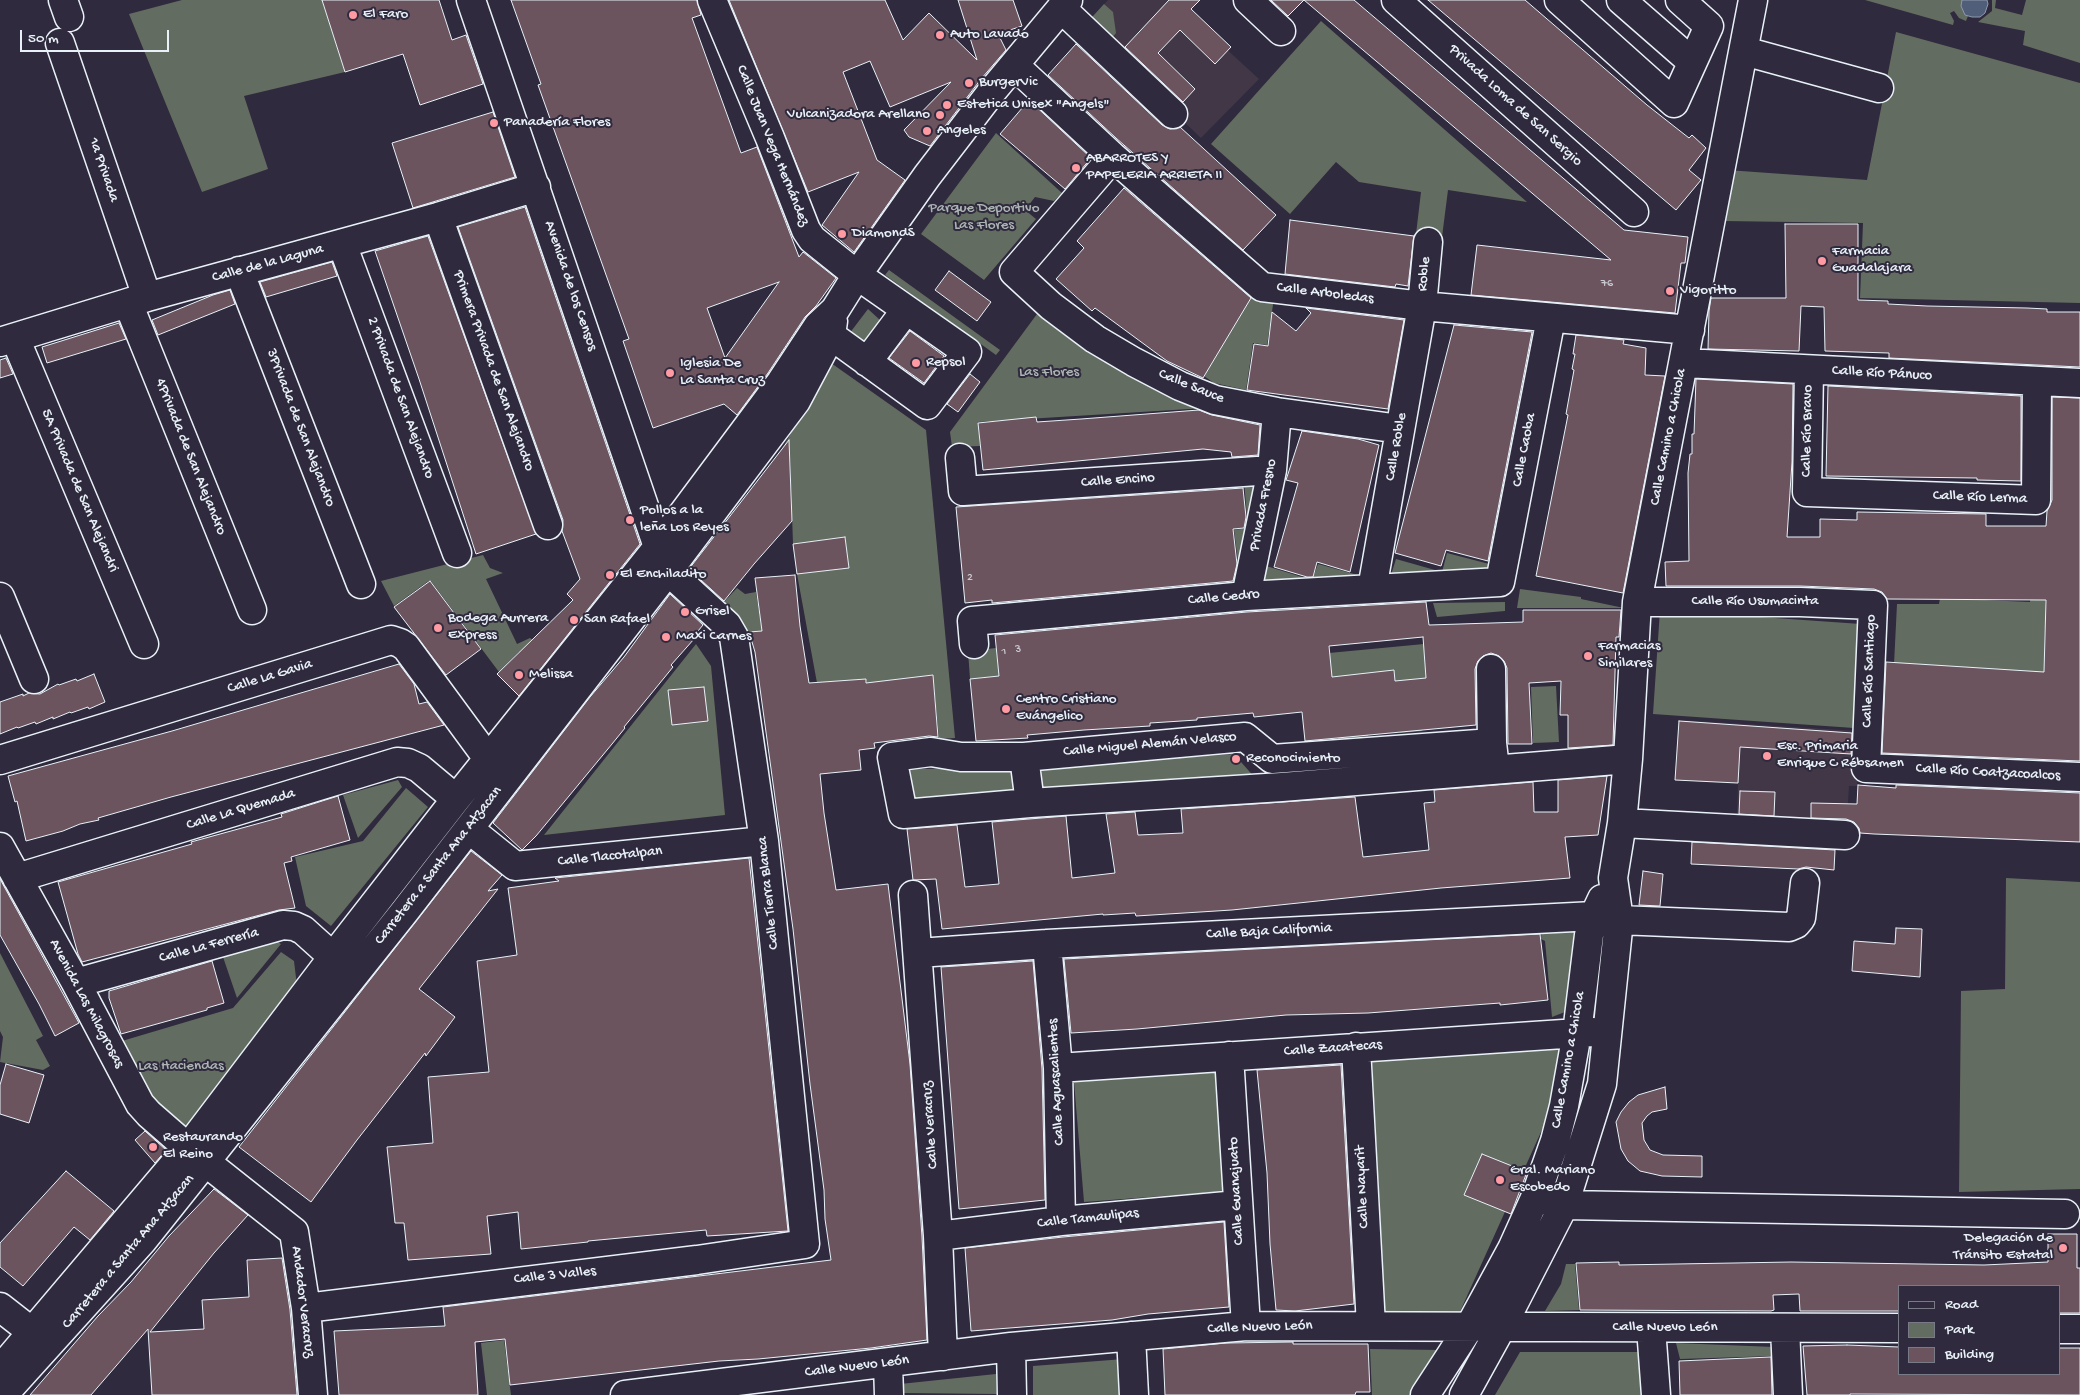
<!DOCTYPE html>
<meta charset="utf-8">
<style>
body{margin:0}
#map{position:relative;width:2080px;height:1395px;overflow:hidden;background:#2f2a3d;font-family:"Gochi Hand",sans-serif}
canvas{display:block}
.legend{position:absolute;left:1898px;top:1285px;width:162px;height:90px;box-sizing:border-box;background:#2f2a3d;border:1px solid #797a88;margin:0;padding:6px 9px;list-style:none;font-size:15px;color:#e8f1f8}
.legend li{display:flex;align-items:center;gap:10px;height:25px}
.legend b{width:25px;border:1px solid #797a88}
.scale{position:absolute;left:20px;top:30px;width:149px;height:22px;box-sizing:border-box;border:2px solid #e8f1f8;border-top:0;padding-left:6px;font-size:15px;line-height:18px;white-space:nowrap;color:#e8f1f8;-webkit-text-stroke:4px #2f2a3d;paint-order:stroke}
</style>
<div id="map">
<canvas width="2080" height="1395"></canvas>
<ul class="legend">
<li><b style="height:6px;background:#2f2a3d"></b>Road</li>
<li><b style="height:14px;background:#636c60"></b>Park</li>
<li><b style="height:14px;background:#6b545e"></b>Building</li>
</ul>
<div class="scale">50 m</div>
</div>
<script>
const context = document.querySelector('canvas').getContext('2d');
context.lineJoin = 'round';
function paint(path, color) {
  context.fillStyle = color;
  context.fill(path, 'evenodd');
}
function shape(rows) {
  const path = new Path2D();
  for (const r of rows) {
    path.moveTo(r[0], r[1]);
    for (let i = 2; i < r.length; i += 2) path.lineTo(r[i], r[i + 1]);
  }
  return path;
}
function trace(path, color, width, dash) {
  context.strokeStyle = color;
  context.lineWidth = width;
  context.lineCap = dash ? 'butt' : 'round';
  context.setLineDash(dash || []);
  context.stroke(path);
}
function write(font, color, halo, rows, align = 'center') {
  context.font = font + ' "Gochi Hand",sans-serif';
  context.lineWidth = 4;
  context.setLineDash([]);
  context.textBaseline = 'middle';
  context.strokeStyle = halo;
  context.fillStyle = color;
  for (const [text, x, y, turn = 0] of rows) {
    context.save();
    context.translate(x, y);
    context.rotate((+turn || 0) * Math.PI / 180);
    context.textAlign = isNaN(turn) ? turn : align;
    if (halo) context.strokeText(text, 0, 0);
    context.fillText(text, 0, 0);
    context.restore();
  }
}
const built = shape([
 [1108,0,1173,0,1259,79,1201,138,1084,26],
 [1678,720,1860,731,1857,786,1849,786,1847,822,1737,815,1738,784,1675,780]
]);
const green = shape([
 [182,0,322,0,345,72,244,96,268,169,202,192,129,14],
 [1865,0,1962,0,1965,15,1968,16,1966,21,1959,18,1954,11,1950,13,1954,21,1953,25],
 [1992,0,1996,0,1995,8,2022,15,2026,0,2080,0,2080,63,2023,45,2025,31,1978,22,1992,11],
 [1104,4,1113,12,1116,33,1106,45,1084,26],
 [1321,21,1527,202,1448,190,1442,237,1416,234,1421,192,1359,182,1336,162,1290,214,1211,144],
 [1896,32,2080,83,2080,303,1860,298,1863,223,1723,221,1727,170,1867,180],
 [996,133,1062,193,1054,201,1035,197,1025,210,1036,219,984,280,921,234],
 [889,270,1000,350,996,355,885,275],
 [1252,295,1274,298,1267,345,1253,343,1246,390,1214,383,1204,376],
 [868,309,880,320,880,329,868,343,858,345,846,338],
 [1037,314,1127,371,1206,408,978,422,980,446,952,447,950,432],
 [831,363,926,430,955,738,939,739,933,675,877,682,876,738,866,679,817,683,797,574,849,568,845,537,793,544,790,456,782,449],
 [1267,478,1240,578,1234,530,1248,528,1244,481],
 [1447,553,1493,565,1492,570,1391,575,1396,559,1442,572],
 [483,555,490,568,503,573,486,579,517,644,530,638,552,656,538,672,519,652,499,672,430,580,394,606,381,581],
 [1318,564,1365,577,1257,589,1263,565,1312,580],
 [2046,581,2044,673,1894,664,1897,604,1939,604,1940,598,2030,602,2031,582],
 [737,588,745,594,756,592,762,631,749,632,722,604],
 [1520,589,1581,597,1581,599,1624,608,1517,608],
 [1505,602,1505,611,1437,617,1433,603],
 [1660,610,1861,624,1854,728,1653,714],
 [696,644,711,666,725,815,544,835],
 [1424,644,1425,667,1438,666,1440,676,1417,679,1422,731,1400,733,1394,671,1361,674,1368,736,1338,739,1329,653],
 [996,648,999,676,970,679,968,651],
 [1556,686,1559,742,1533,743,1531,687],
 [1234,754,1256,779,1041,792,1039,768],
 [1011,768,1015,798,916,806,910,769],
 [398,780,402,787,358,838,343,795],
 [406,788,428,807,331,926,306,906,295,857,363,841],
 [2006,878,2080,882,2080,1189,1959,1192,1961,991,2005,989],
 [1575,922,1565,1012,1552,1017,1545,941,1541,939,1542,925],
 [274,939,281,944,237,998,223,957],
 [281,952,294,961,297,986,185,1130,151,1104,122,1041,233,1008],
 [0,953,43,1036,36,1040,50,1066,43,1070,0,1062,3,1037,0,1031],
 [1564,1048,1559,1092,1458,1316,1385,1314,1372,1060],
 [1219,1071,1229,1191,1084,1202,1074,1082],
 [1566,1264,1575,1264,1579,1310,1545,1311,1561,1284],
 [504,1340,511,1395,487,1395,481,1343],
 [1676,1343,1774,1347,1775,1356,1680,1359],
 [1370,1349,1440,1350,1411,1395,1372,1395],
 [1520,1352,1641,1352,1645,1395,1495,1395],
 [1124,1359,1124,1395,1033,1395,1033,1366],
 [996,1374,997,1394,903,1393,900,1384]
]);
const water = shape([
 [1962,0,1987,0,1988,4,1985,13,1980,17,1972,17,1965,15,1961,6,1962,0]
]);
const building = shape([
 [322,0,439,0,452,40,466,35,483,84,420,105,403,54,345,72,322,0],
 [511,0,697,0,701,15,692,18,741,153,757,147,799,257,803,252,836,278,816,306,805,317,768,373,737,415,724,404,653,428,623,341,629,339,538,85,541,84,511,0],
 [779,282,725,358,707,308,779,282],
 [729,0,885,0,903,40,929,13,977,60,958,0,1013,0,1022,26,998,34,1006,50,981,79,930,146,909,137,904,130,951,82,890,107,870,61,843,72,877,160,905,180,854,252,822,225,859,172,808,192,729,0],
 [1169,0,1200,0,1191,9,1231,47,1215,64,1180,30,1158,53,1195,89,1183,102,1125,47,1169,0],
 [1271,0,1304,0,1288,16,1271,0],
 [1304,0,1354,0,1624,230,1688,237,1685,263,1681,263,1675,313,1471,295,1477,245,1611,260,1304,0],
 [1428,0,1525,0,1647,105,1689,138,1692,135,1706,148,1689,170,1701,180,1676,210,1428,0],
 [1076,44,1162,125,1170,129,1180,127,1276,215,1243,250,1116,138,1048,75,1076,44],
 [1029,100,1091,158,1065,189,1000,134,1029,100],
 [493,112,515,177,413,208,392,143,493,112],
 [1124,188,1251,298,1203,378,1167,361,1095,308,1092,311,1056,279,1084,248,1077,241,1124,188],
 [525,207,640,544,519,696,497,674,573,600,567,594,580,579,562,531,563,520,458,227,525,207],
 [1290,220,1414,236,1408,286,1396,284,1395,287,1285,274,1290,220],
 [1785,224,1858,224,1858,300,1888,301,1888,304,1927,306,2027,308,2047,309,2047,312,2080,312,2080,367,1889,358,1889,353,1825,351,1824,307,1801,306,1799,351,1708,349,1709,311,1711,298,1786,298,1785,224],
 [428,236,536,534,476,554,419,379,375,251,428,236],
 [332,262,337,276,266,297,260,282,332,262],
 [949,271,991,302,977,321,935,290,949,271],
 [230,290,235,304,158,335,152,320,213,295,230,290],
 [1306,308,1404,320,1388,409,1247,390,1254,344,1268,346,1272,312,1296,331,1311,313,1306,308],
 [119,323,126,339,47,363,42,347,119,323],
 [1454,325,1532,332,1488,561,1446,550,1441,566,1395,553,1454,325],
 [910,331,944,356,924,383,889,358,910,331],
 [1576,335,1624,340,1623,344,1646,348,1645,375,1665,376,1623,593,1536,576,1568,415,1566,414,1574,370,1572,369,1575,354,1573,354,1576,335],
 [6,358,13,374,0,378,0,360,6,358],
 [970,374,980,382,958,412,947,404,970,374],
 [1696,379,1793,384,1792,462,1787,537,1820,537,1820,519,1857,520,1857,512,1986,514,1986,526,2046,526,2047,511,2052,500,2052,397,2080,398,2080,761,1882,753,1886,662,2044,672,2046,600,1887,599,1882,592,1874,589,1800,586,1666,586,1665,562,1689,561,1688,473,1690,454,1692,454,1692,434,1694,434,1696,379],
 [1828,386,2021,396,2021,481,1977,480,1977,478,1826,476,1828,386],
 [1199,410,1212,415,1260,425,1258,455,1232,457,1231,452,1203,449,983,470,978,423,1036,417,1037,422,1081,419,1199,410],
 [1302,431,1358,439,1379,445,1350,572,1317,562,1313,577,1307,577,1274,567,1298,483,1286,480,1302,431],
 [789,440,792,521,754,564,724,601,689,569,789,440],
 [1243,488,1246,517,1244,528,1233,529,1237,564,1233,581,992,603,992,600,965,603,956,507,1243,488],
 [845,537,849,568,797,574,793,544,845,537],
 [795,575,800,626,809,683,866,679,866,683,933,675,938,737,929,736,874,743,875,748,859,750,861,770,820,774,824,813,836,890,888,884,910,1064,922,1237,927,1340,871,1348,758,1359,719,1361,510,1385,505,1339,475,1342,478,1395,339,1395,334,1331,445,1326,443,1307,831,1260,825,1219,824,1190,810,1084,793,929,755,652,749,632,762,631,755,578,795,575],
 [430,581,481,649,446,675,394,607,430,581],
 [670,594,703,625,693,637,694,639,671,665,673,667,624,727,625,728,612,744,536,836,522,850,493,823,590,697,624,657,670,594],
 [1426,602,1429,625,1523,622,1523,610,1621,610,1619,637,1616,637,1613,745,1568,748,1568,715,1560,715,1561,681,1529,683,1532,744,1508,744,1507,668,1504,661,1499,656,1491,653,1483,656,1478,661,1475,669,1476,725,1305,741,1302,712,1254,717,1253,713,1197,718,1197,720,1150,723,1150,726,1084,730,1027,735,1028,738,976,741,970,679,999,676,995,635,1247,612,1426,602],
 [1423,637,1426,678,1395,681,1394,670,1332,677,1329,646,1423,637],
 [399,664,414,684,419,704,427,702,444,725,171,797,98,818,99,820,80,824,63,831,26,841,17,801,15,802,8,776,172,731,399,664],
 [94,674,105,702,89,709,88,707,71,713,70,712,53,719,53,717,36,724,35,722,18,728,17,727,0,734,0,702,23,694,23,696,29,693,40,694,58,684,59,685,76,679,77,681,94,674],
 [704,687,708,721,672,725,668,690,704,687],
 [1679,721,1852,733,1851,754,1740,747,1738,783,1675,780,1679,721],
 [1607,776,1598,835,1565,837,1570,878,1441,888,1232,910,1136,916,1135,913,1103,915,1103,914,942,929,936,879,913,880,907,829,957,825,965,887,999,884,992,822,1066,816,1072,878,1115,873,1106,814,1135,812,1138,835,1183,833,1181,809,1355,797,1363,857,1429,850,1424,803,1435,802,1434,790,1533,782,1534,812,1558,812,1558,780,1607,776],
 [1858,785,1896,788,1896,785,2080,793,2080,842,1874,834,1860,833,1859,828,1854,822,1846,819,1811,818,1811,803,1857,804,1858,785],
 [1740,791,1775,792,1774,816,1739,814,1740,791],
 [338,796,350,840,291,857,292,861,284,863,295,908,279,910,82,962,78,954,58,882,192,844,191,842,282,817,281,814,338,796],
 [1692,842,1835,850,1834,870,1806,867,1798,869,1691,864,1692,842],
 [471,851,502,875,488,891,498,889,419,989,455,1017,426,1056,425,1053,357,1140,311,1202,239,1147,471,851],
 [749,858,788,1231,707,1236,706,1230,588,1241,588,1242,521,1249,518,1212,487,1216,491,1254,408,1260,404,1223,395,1223,387,1147,433,1143,428,1077,489,1072,477,961,517,955,508,888,559,881,555,878,749,858],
 [1643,871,1663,874,1660,906,1639,905,1643,871],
 [0,879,79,1023,55,1036,39,1004,0,935,0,879],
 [1896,928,1922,929,1920,977,1852,971,1854,941,1895,944,1896,928],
 [1540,934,1548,1000,1500,1005,1500,1003,1368,1013,1286,1015,1137,1029,1071,1033,1064,959,1540,934],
 [212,961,224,1003,207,1008,207,1010,121,1034,109,998,109,991,212,961],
 [1033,961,1042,1069,1045,1200,959,1209,941,967,1033,961],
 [6,1064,44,1075,29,1123,0,1114,0,1085,6,1064],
 [1341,1065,1354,1304,1295,1311,1276,1310,1270,1244,1267,1173,1257,1070,1341,1065],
 [1665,1087,1667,1109,1652,1112,1647,1116,1642,1123,1644,1140,1650,1150,1663,1155,1702,1156,1702,1177,1662,1176,1640,1171,1628,1161,1621,1149,1616,1122,1621,1112,1629,1102,1638,1095,1665,1087],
 [145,1131,166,1150,155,1163,135,1140,145,1131],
 [1482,1154,1527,1172,1511,1214,1464,1195,1482,1154],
 [66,1171,114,1211,90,1240,74,1227,23,1286,0,1267,0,1243,66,1171],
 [214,1189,248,1215,214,1253,150,1332,204,1329,202,1300,249,1297,247,1260,282,1258,290,1310,297,1395,152,1395,148,1329,91,1395,30,1395,98,1316,131,1282,169,1236,214,1189],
 [1224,1222,1229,1307,1148,1314,1112,1320,971,1331,965,1248,1063,1237,1224,1222],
 [2048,1234,2077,1234,2077,1268,2080,1268,2080,1313,2059,1313,2059,1286,1899,1286,1899,1311,1800,1311,1799,1294,1773,1295,1774,1310,1771,1311,1580,1310,1576,1263,1619,1262,1619,1265,1791,1262,1984,1265,2048,1262,2048,1234],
 [1293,1342,1293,1344,1368,1344,1370,1392,1356,1392,1355,1395,1165,1395,1163,1349,1226,1343,1293,1342],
 [1847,1345,1899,1347,1899,1374,2059,1374,2059,1348,2080,1348,2080,1395,1850,1394,1850,1395,1807,1395,1803,1346,1847,1345],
 [1771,1357,1772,1395,1680,1395,1679,1361,1771,1357]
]);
const minor = shape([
 [63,0,69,17],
 [712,0,770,138,806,230,812,239,857,275,967,352,927,405,818,326],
 [1248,0,1281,31],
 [1396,0,1634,212],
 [1559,0,1674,103,1709,26,1680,0],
 [1621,0,1692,62],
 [1061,8,1173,114],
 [60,43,147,297],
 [1744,51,1879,88],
 [1014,65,1113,157,1262,287,1422,306,1690,330],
 [1113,157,1014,272,1051,306,1095,339,1134,362,1180,386,1215,400,1277,412,1400,429],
 [438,217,548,525],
 [342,244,457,553],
 [239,271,361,584],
 [128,303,252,610],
 [15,338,144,644],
 [0,342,147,297,438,217,536,187],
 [867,362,906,310],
 [1684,363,2080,383],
 [1809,370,1807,492,2036,500,2037,382],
 [960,458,963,491,1272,470],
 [1372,589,1422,306,1428,242],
 [1246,596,1272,470,1277,412],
 [0,597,34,679],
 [1637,602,1800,602,1873,605,1866,768,2080,777],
 [974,644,972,621,1246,596,1500,582,1551,318],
 [1491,669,1492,743,1494,760],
 [1492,743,1272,759,1245,737,1024,757,961,757,931,752,892,757,903,814,1030,803,1282,787,1628,759],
 [1024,757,1030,803],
 [0,760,391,640,400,643,406,647,489,760],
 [1622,823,1845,835],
 [469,829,515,866,764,841],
 [0,847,76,983,140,1104,149,1114,188,1148,294,1232,306,1308,313,1395],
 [17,878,397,762,408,763,419,768,456,799],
 [913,895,938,1236,943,1356],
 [1047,944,1058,1068,1061,1221],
 [918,953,1047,944,1594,916,1619,920,1789,927,1796,924,1801,918,1805,883],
 [76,983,283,925,294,926,303,930,333,957],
 [1356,1047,1371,1326],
 [1229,1056,1246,1326],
 [1058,1068,1593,1032],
 [1548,1201,1564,1205,2065,1214],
 [938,1236,1061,1221,1238,1205],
 [0,1307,46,1343],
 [306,1308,697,1260,805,1244,764,841,734,637,727,625,668,571,658,547,471,0],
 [1651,1328,1656,1395],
 [1785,1328,1788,1395],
 [2059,1329,2080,1329],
 [1131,1336,1134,1395],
 [1011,1347,1012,1395],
 [888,1364,889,1395],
 [0,1370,188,1148,333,957,456,799,658,547,781,382,818,326,835,310,857,275,927,176,993,90,1068,0],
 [3,1395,143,1240,405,911,668,571,796,401,831,335,833,321],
 [625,1395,1011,1347,1246,1326,1899,1328],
 [1425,1395,1470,1326,1512,1249,1535,1198,1555,1141,1564,1106,1577,1033,1589,935,1594,916,1602,899],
 [1464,1395,1501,1328,1564,1205,1602,1084,1619,920,1613,878,1622,823,1628,759,1637,602,1753,0]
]);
const markers = [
 [353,15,5,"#ff9aa2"],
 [940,35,5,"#ff9aa2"],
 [969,83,5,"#ff9aa2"],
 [947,105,5,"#ff9aa2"],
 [940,115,5,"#ff9aa2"],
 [494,123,5,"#ff9aa2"],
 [927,131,5,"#ff9aa2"],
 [1076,168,5,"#ff9aa2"],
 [842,234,5,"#ff9aa2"],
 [1822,261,5,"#ff9aa2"],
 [1670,291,5,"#ff9aa2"],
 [916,363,5,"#ff9aa2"],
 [670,373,5,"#ff9aa2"],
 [630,520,5,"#ff9aa2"],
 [610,575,5,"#ff9aa2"],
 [685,612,5,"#ff9aa2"],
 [574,620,5,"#ff9aa2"],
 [438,628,5,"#ff9aa2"],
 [666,637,5,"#ff9aa2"],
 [1588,656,5,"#ff9aa2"],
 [519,675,5,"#ff9aa2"],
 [1006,709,5,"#ff9aa2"],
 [1767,756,5,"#ff9aa2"],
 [1236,759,5,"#ff9aa2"],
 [153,1147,5,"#ff9aa2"],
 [1500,1180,5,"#ff9aa2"],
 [2063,1248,5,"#ff9aa2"]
];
const numberNames = [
 ["76",1607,284],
 ["2",970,578],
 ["3",1018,650],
 ["1",1004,652]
];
const poiNames = [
 ["El Faro",363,15],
 ["Auto Lavado",950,35],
 ["BurgerVic",979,83],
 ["Estetica Unisex \"Angels\"",957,105],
 ["Vulcanizadora Arellano",930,115,"right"],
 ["Panadería Flores",504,123],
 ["Angeles",937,131],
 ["ABARROTES Y",1086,159],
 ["PAPELERIA ARRIETA II",1086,176],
 ["DiamondS",852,234],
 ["Farmacia",1832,252],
 ["Guadalajara",1832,269],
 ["Vigoritto",1680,291],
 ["Repsol",926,363],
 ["Iglesia De",680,364],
 ["La Santa Cruz",680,381],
 ["Pollos a la",640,511],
 ["leña Los Reyes",640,528],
 ["El Enchiladito",620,575],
 ["Grisel",695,612],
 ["Bodega Aurrera",448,619],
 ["Express",448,636],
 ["San Rafael",584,620],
 ["Maxi Carnes",676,637],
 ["Farmacias",1598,647],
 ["Similares",1598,664],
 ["Melissa",529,675],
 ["Centro Cristiano",1016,700],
 ["Evángelico",1016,717],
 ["Esc. Primaria",1777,747],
 ["Enrique C Rébsamen",1777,764],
 ["Reconocimiento",1246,759],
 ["Restaurando",163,1138],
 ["El Reino",163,1155],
 ["Gral. Mariano",1510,1171],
 ["Escobedo",1510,1188],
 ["Delegación de",2053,1239,"right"],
 ["Tránsito Estatal",2053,1256,"right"]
];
const streetNames = [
 ["Privada Loma de San Sergio",1515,106,42],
 ["Calle Juan Vega Hernández",772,146,68],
 ["1a Privada",103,170,71],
 ["Calle de la Laguna",268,264,-15],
 ["Roble",1425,274,-84],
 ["Avenida de los Censos",570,286,71],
 ["Calle Arboledas",1325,294,7],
 ["Primera Privada de San Alejandro",493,371,70],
 ["Calle Río Pánuco",1882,374,3],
 ["Calle Sauce",1191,387,22],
 ["2 Privada de San Alejandro",400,398,70],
 ["3Privada de San Alejandro",300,428,69],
 ["Calle Río Bravo",1808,431,-89],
 ["Calle Camino a Chicola",1669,437,-79],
 ["Calle Roble",1397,447,-80],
 ["Calle Caoba",1525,450,-79],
 ["4Privada de San Alejandro",190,457,68],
 ["Calle Encino",1118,481,-4],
 ["5A Privada de San Alejandri",79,491,67],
 ["Calle Río Lerma",1980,498,2],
 ["Privada Fresno",1264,505,-79],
 ["Calle Cedro",1224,598,-5],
 ["Calle Río Usumacinta",1755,602],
 ["Calle Río Santiago",1870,671,-88],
 ["Calle La Gavia",270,677,-17],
 ["Calle Miguel Alemán Velasco",1150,745,-5],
 ["Calle Río Coatzacoalcos",1988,773,3],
 ["Calle La Quemada",241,810,-17],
 ["Calle Tlacotalpan",610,857,-6],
 ["Carretera a Santa Ana Atzacan",439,866,-52],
 ["Calle Tierra Blanca",769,893,-96],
 ["Calle Baja California",1269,932,-3],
 ["Calle La Ferrería",209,946,-15],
 ["Avenida Las Milagrosas",86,1004,62],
 ["Calle Zacatecas",1333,1049,-4],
 ["Calle Camino a Chicola",1569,1060,-80],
 ["Calle Aguascalientes",1057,1082,-93],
 ["Calle Veracruz",931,1125,-94],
 ["Calle Nayarit",1363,1187,-93],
 ["Calle Guanajuato",1237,1191,-93],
 ["Calle Tamaulipas",1088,1219,-6],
 ["Carretera a Santa Ana Atzacan",129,1252,-50],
 ["Calle 3 Valles",555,1276,-6],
 ["Andador Veracruz",302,1302,83],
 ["Calle Nuevo León",1260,1328,-2],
 ["Calle Nuevo León",1665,1328],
 ["Calle Nuevo León",857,1367,-7]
];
const parkNames = [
 ["Parque Deportivo",984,209],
 ["Las Flores",984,226],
 ["Las Flores",1049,373],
 ["Las Haciendas",181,1067]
];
paint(built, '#413747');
paint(green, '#636c60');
paint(water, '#505e79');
trace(water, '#8d99ac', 1);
paint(building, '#6b545e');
trace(building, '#e8f1f8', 1);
trace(minor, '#e8f1f8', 31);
trace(minor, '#2f2a3d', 28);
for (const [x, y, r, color] of markers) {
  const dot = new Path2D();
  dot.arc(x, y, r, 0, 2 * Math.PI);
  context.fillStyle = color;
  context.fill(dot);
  trace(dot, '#2f2a3d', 2);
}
write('12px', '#c9cad2', null, numberNames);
write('15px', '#e8f1f8', '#2f2a3d', poiNames, 'left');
write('15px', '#e8f1f8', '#2f2a3d', streetNames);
write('15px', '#acb5b4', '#2f2a3d', parkNames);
</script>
